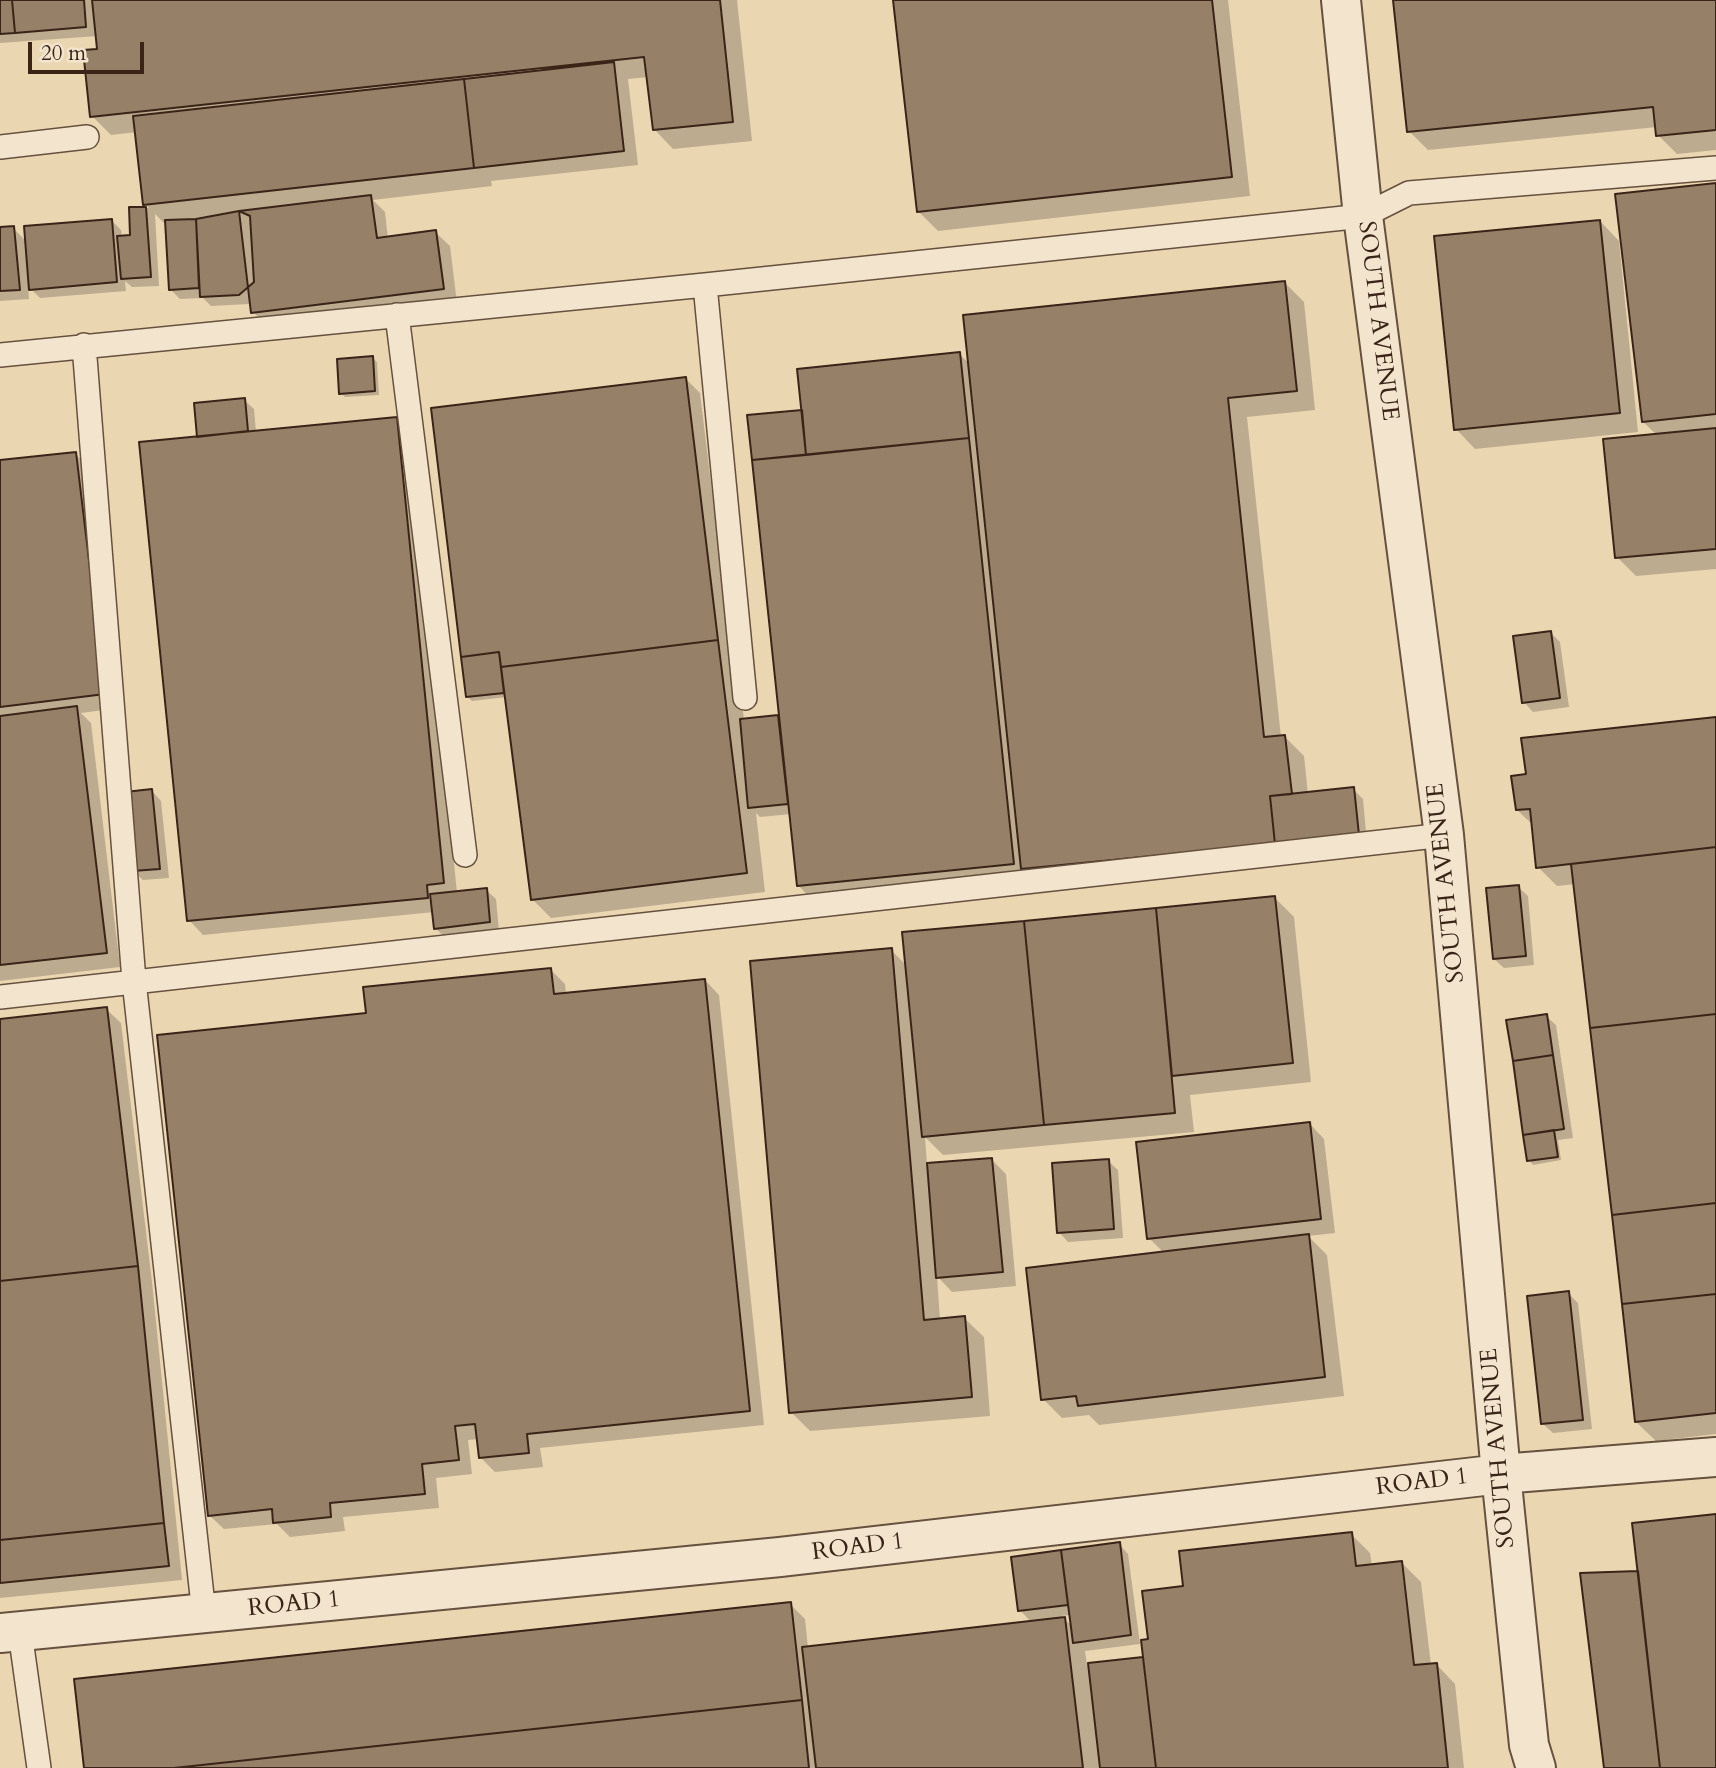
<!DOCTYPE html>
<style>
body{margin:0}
#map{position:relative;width:1716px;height:1768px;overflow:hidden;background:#ebd6b2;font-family:Cardo,serif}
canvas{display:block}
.scale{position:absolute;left:28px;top:42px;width:116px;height:32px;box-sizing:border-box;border:4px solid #3a2418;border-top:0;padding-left:9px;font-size:21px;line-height:24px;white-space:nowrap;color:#3a2418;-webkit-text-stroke:5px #f2e4cd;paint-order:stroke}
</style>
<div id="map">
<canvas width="1716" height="1768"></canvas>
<div class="scale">20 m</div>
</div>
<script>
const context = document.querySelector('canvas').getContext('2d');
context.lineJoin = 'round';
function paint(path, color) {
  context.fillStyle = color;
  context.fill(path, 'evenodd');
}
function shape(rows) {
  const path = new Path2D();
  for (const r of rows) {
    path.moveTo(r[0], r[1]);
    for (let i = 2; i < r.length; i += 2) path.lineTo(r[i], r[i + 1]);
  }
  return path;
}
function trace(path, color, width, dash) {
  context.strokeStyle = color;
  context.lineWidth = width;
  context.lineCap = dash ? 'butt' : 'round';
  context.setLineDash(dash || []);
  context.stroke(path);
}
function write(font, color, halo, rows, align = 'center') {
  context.font = font + ' Cardo,serif';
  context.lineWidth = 7;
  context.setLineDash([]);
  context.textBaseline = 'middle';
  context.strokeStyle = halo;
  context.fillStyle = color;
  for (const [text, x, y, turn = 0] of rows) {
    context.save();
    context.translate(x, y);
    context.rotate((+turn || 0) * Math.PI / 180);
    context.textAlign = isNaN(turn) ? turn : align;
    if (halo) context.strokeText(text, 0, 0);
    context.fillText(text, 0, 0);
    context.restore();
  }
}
const shadow = shape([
 [0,0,737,0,752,141,673,149,654,129,648,77,628,79,638,165,491,181,492,186,373,200,385,212,388,238,435,232,450,246,457,303,268,326,253,312,252,302,249,304,211,306,203,298,180,299,170,289,167,223,164,223,155,214,159,286,132,287,125,281,126,291,40,298,28,286,29,299,0,301,0,229,13,228,26,241,112,221,121,230,122,237,132,237,131,209,149,208,145,204,137,132,111,135,92,116,99,50,98,36,0,43],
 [895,0,1228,0,1250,196,938,231,919,212],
 [1395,0,1716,0,1716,150,1677,154,1658,135,1657,127,1428,150,1409,131],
 [1716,184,1716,569,1636,576,1617,557,1657,435,1643,422],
 [1600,221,1619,241,1638,432,1475,449,1456,429],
 [1285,283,1304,302,1315,410,1247,417,1281,737,1285,737,1304,756,1308,794,1353,789,1363,799,1366,832,1292,840,817,905,798,885,791,814,760,817,756,813,765,892,551,918,532,899,507,697,472,701,468,697,686,379,700,393,732,657,737,661,744,720,778,717,781,719,803,411,959,354,970,364],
 [373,358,377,362,379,395,345,397,341,393],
 [244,400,254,409,256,432,397,419,411,433,457,893,486,890,496,899,499,931,445,937,435,928,434,912,203,935,189,920,201,438],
 [75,454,90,468,119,708,81,713,91,723,120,967,0,981,0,462],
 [1550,632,1560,642,1569,707,1533,712,1524,702],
 [1716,718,1716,1434,1656,1441,1636,1422,1576,884,1557,886,1538,867,1533,825,1517,810,1528,776],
 [152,791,161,801,169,878,143,880,133,871],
 [1518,887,1528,896,1534,965,1504,968,1494,959],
 [1275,898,1294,917,1311,1082,1190,1095,1194,1132,943,1155,925,1137,927,1165,992,1160,1006,1174,1016,1286,952,1292,937,1276,940,1320,964,1318,984,1337,990,1416,810,1431,791,1412,891,950,907,966,904,934],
 [551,970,565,984,566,995,705,980,719,995,764,1425,540,1448,543,1467,495,1472,481,1458,479,1439,468,1440,472,1474,436,1478,439,1508,343,1517,345,1531,290,1537,277,1524,224,1529,209,1515,368,1015],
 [106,1009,121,1023,152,1282,182,1580,0,1598,0,1020],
 [1546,1016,1556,1025,1573,1138,1558,1140,1561,1160,1533,1165,1529,1160],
 [1310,1124,1324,1139,1335,1233,1308,1236,1327,1255,1344,1396,1099,1425,1089,1415,1062,1418,1043,1399,1164,1253,1149,1238],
 [1108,1161,1118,1170,1123,1238,1068,1242,1059,1232],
 [1568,1293,1578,1303,1592,1429,1553,1433,1543,1424],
 [1351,1534,1370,1553,1372,1566,1402,1563,1421,1582,1431,1665,1436,1664,1455,1684,1464,1768,86,1768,790,1604,805,1619,808,1648,1032,1623,1020,1610,1013,1558,1119,1544,1128,1554,1140,1644,1085,1651,1087,1665,1143,1659,1150,1641,1185,1588],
 [1071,1615,1073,1627,1061,1616]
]);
const building = shape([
 [0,0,12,0,15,33,0,34,0,0],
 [12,0,84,0,86,27,15,33,12,0],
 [92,0,720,0,733,122,653,130,644,57,90,117,83,50,97,49,92,0],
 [893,0,1212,0,1232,177,917,212,893,0],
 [1393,0,1716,0,1716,130,1656,136,1653,107,1407,132,1393,0],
 [614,62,624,151,474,168,464,79,614,62],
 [464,79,474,168,143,205,133,116,464,79],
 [1716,183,1716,414,1642,422,1615,194,1716,183],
 [371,195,377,238,436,230,444,289,251,313,239,211,371,195],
 [129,207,146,207,151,277,121,279,117,236,130,235,129,207],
 [239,211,250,216,254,282,239,295,200,297,196,219,239,211],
 [112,219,117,282,29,290,24,226,112,219],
 [196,219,199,288,169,290,165,220,196,219],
 [1600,220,1620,413,1454,430,1434,236,1600,220],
 [14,226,20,290,0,291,0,227,14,226],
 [1285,281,1297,391,1228,398,1264,737,1285,735,1292,794,1270,796,1275,844,1021,869,963,315,1285,281],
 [960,352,969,438,806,455,797,369,960,352],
 [373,356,375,391,339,394,337,359,373,356],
 [686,377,718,640,501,667,499,652,461,657,431,408,686,377],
 [245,398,248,431,197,437,194,403,245,398],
 [802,410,806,455,752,460,747,415,802,410],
 [397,417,444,883,427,885,428,898,187,921,139,442,397,417],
 [1716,428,1716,549,1615,558,1603,439,1716,428],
 [969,438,1014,864,797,886,752,460,969,438],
 [76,452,105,694,0,707,0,460,76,452],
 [1551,631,1560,698,1522,703,1513,636,1551,631],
 [718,640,747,873,531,900,501,667,718,640],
 [499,652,504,693,466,697,461,657,499,652],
 [77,706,107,953,0,965,0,716,77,706],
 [778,715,788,804,748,808,740,719,778,715],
 [1716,717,1716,847,1536,868,1530,809,1516,810,1511,776,1526,774,1521,738,1716,717],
 [1354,787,1359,835,1275,844,1270,796,1354,787],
 [152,789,160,869,132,871,125,792,152,789],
 [1716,847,1716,1014,1590,1028,1571,864,1716,847],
 [1519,885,1526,956,1493,959,1486,888,1519,885],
 [487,888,490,922,434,929,430,894,487,888],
 [1275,896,1293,1063,1172,1076,1156,908,1275,896],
 [1156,908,1175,1113,1044,1125,1024,921,1156,908],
 [1024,921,1044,1125,922,1137,902,932,1024,921],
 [892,948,924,1320,965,1316,972,1397,789,1413,750,961,892,948],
 [551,968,554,994,705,979,750,1411,527,1434,529,1453,479,1458,475,1424,455,1426,459,1460,422,1464,425,1494,330,1503,331,1517,273,1523,272,1509,208,1516,157,1035,366,1013,363,987,551,968],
 [107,1007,138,1266,0,1281,0,1019,107,1007],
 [1547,1014,1553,1055,1513,1061,1506,1020,1547,1014],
 [1716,1014,1716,1203,1612,1215,1590,1028,1716,1014],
 [1553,1055,1564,1129,1523,1135,1513,1061,1553,1055],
 [1310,1122,1321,1219,1147,1239,1136,1142,1310,1122],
 [1554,1130,1558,1157,1527,1161,1523,1135,1554,1130],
 [992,1158,1003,1272,936,1278,927,1163,992,1158],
 [1109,1159,1114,1229,1057,1233,1052,1163,1109,1159],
 [1716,1203,1716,1294,1622,1304,1612,1215,1716,1203],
 [1309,1234,1325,1377,1078,1406,1076,1396,1041,1400,1026,1268,1309,1234],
 [138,1266,164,1523,0,1540,0,1281,138,1266],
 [1569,1291,1583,1420,1541,1424,1527,1296,1569,1291],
 [1716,1294,1716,1413,1635,1422,1622,1304,1716,1294],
 [1716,1514,1716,1768,1660,1768,1632,1523,1716,1514],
 [164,1523,169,1566,0,1583,0,1540,164,1523],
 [1352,1532,1356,1566,1402,1561,1414,1665,1437,1663,1448,1768,1156,1768,1141,1640,1148,1639,1142,1591,1183,1586,1179,1551,1352,1532],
 [1120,1542,1131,1635,1073,1643,1061,1550,1120,1542],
 [1061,1550,1068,1605,1018,1611,1011,1557,1061,1550],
 [1638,1571,1660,1768,1604,1768,1580,1573,1638,1571],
 [791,1602,802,1700,174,1768,84,1768,74,1679,791,1602],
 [1065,1617,1083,1768,816,1768,802,1647,1065,1617],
 [1143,1657,1156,1768,1100,1768,1088,1663,1143,1657],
 [802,1700,809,1768,174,1768,802,1700]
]);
const lane = shape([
 [0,147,87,137],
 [705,285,745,698],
 [397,315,465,855],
 [84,345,134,981,204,1614],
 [0,355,705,285,1363,216,1409,193,1716,168],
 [0,997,1444,835],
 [20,1632,39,1768]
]);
const street = shape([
 [1341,0,1363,216,1444,835,1501,1474,1529,1745,1536,1768],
 [0,1633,780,1557,1501,1474,1716,1457]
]);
const streetNames = [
 ["SOUTH AVENUE",1377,321,83],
 ["SOUTH AVENUE",1447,883,-96],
 ["SOUTH AVENUE",1499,1448,-95],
 ["ROAD 1",1422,1483,-7],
 ["ROAD 1",858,1548,-7],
 ["ROAD 1",294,1605,-6]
];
paint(shadow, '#0003');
paint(building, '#968168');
trace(building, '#3a2418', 2);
trace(lane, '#66503e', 26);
trace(street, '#66503e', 42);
trace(lane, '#f2e4cd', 23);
trace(street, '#f2e4cd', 38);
write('24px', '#3a2418', '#f2e4cd', streetNames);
</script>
